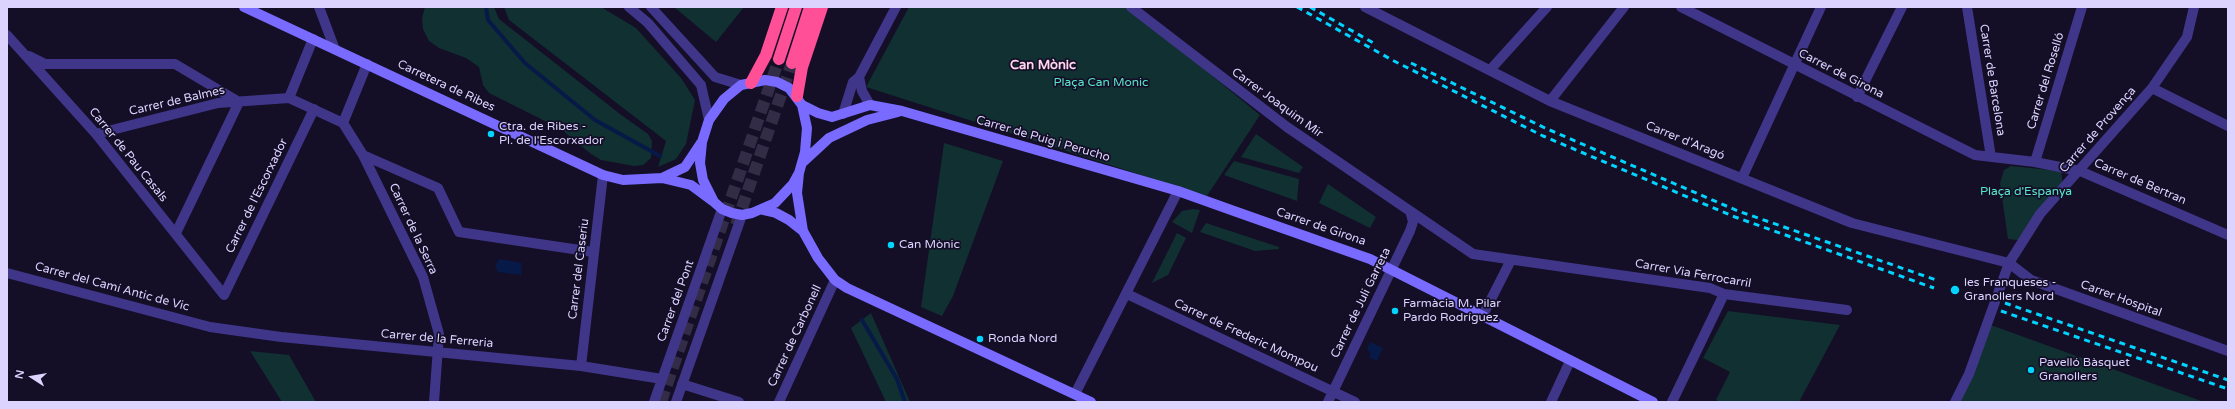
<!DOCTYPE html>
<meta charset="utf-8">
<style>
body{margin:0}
#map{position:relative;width:2235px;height:409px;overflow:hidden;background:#140e27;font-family:"Varela Round",sans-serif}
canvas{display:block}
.frame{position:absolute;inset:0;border:8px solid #dcd4ff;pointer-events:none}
.north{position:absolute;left:12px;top:357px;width:40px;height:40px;-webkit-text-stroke:3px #140e27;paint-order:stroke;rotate:282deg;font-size:11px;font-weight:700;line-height:16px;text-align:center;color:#dcd4ff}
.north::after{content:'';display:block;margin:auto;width:14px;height:18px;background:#dcd4ff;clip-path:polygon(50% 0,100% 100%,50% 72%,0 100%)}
</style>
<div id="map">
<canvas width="2235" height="409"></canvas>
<div class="frame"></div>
<div class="north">N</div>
</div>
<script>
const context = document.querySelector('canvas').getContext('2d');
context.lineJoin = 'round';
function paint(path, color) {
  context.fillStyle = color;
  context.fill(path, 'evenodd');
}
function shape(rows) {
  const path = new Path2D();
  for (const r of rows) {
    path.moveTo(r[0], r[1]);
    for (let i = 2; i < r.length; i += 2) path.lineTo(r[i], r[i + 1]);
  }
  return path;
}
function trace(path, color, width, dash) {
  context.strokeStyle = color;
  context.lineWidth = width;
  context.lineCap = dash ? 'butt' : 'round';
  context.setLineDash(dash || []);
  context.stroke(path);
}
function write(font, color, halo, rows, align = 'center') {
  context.font = font + ' "Varela Round",sans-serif';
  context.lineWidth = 3.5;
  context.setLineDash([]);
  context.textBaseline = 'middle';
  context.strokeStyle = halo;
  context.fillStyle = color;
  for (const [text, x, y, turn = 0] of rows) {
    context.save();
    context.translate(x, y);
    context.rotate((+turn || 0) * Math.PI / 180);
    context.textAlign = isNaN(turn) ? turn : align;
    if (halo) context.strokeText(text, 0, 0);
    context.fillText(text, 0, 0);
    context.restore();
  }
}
const green = shape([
 [425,7,494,7,499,19,620,114,648,134,652,141,651,158,643,165,634,166,601,160,591,154,561,129,489,93,483,85,479,67,466,58,439,48,429,41,423,29,422,18],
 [504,7,601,7,636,28,681,78,695,100,686,144,676,159,658,167,666,141,509,20],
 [674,7,744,7,716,42],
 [909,7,1128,7,1260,115,1207,196,866,87],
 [1256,134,1303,167,1299,173,1241,157],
 [944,143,1003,161,953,296,942,316,921,307],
 [1234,161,1299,179,1297,201,1224,175],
 [2011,166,2061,171,2063,185,2018,240,2008,239,2000,183,2004,170],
 [1328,184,1376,217,1370,228,1319,203],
 [1193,209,1200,210,1192,233,1172,222,1182,211],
 [1206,223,1279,247,1279,249,1255,251,1200,232],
 [1177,233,1186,238,1168,275,1152,283],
 [1728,311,1840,325,1799,402,1720,402,1716,400,1730,372,1703,358],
 [871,313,910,402,886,402,851,328],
 [1988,324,2204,402,1955,402],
 [250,351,289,355,316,402,282,402]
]);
const water = shape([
 [499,259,522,263,521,275,498,272,495,266],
 [1370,342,1383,348,1377,361,1370,358,1370,353,1367,349]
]);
const stream = shape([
 [486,7,488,20,525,63,595,120,660,156],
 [862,320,897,379,905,402]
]);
const highwayTunnel = shape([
 [736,225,792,63],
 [661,402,779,59]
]);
const street = shape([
 [319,7,334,47],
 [629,7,648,23,701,85,709,120],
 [651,7,715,77,741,85],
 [1131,7,1287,127,1473,254,1710,288,1724,294,1847,310],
 [1365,7,1550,101,1852,223,2009,263,2031,280,2228,351],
 [1681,7,1975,155,2035,162,2080,171,2228,235],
 [1967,7,1991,157],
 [7,35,96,134,224,295,314,109],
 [313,39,289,98,343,123,363,155,423,277,439,334,434,402],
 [29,56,45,64,175,64,239,102],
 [1490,70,1547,7],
 [859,77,862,91,870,105],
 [2152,88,2228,126],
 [1857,97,1902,7],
 [1550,101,1624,7],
 [843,114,853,82,859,77,896,7],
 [343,123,367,64],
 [96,134,218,103,289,98],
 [363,155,438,188,459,232,593,252],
 [2035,162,2082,7],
 [1742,178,1821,7],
 [176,233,239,102],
 [2009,263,2040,214,2152,88,2187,37,2194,7],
 [7,273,210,327,281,337,581,366,662,379],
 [1127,294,1355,402],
 [1482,317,1511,260],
 [581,366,603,175],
 [682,384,739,402],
 [1075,394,1178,191],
 [654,402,722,209],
 [676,402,742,215],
 [779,402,835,280],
 [1328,402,1410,231,1413,222,1411,214],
 [1551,402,1570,361],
 [1672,402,1724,294]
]);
const secondary = shape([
 [244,7,603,175,623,180,662,178,691,185,714,202],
 [765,80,777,82,789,88,802,105,807,128,805,152,799,173,793,184,775,203,752,213,742,215,732,213,722,209,714,202,703,180,700,163,702,142,709,120,724,99,741,85,765,80],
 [802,105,818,113,832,117,870,105,902,111,1178,191,1234,211,1370,259,1653,402],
 [803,162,829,138,867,120,898,112],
 [799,173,797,193,803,231,818,258,835,280,847,288,1091,402],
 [662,178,685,167,701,143],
 [763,210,776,213,789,220,803,231]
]);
const highway = shape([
 [779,59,796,7],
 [792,63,810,7],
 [751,83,766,55,782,7],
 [797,96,802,67,822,7]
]);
const rail = shape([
 [1297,7,1394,61,1543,136,1735,217,1934,288],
 [1310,7,1377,45],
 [1411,63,1545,128,1738,211,1939,281],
 [2005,303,2228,380],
 [2001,311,2228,389]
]);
const streetBridge = shape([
 [1955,402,1969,374,2009,263]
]);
const markers = [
 [491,134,4,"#00d4ff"],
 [891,245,4,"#00d4ff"],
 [1955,290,5,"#00d4ff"],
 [1395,311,4,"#00d4ff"],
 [980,339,4,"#00d4ff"],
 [2031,370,4,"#00d4ff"]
];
const streetNames = [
 ["Carrer de Girona",1841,74,27],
 ["Carrer de Barcelona",1992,80,81],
 ["Carrer del Roselló",2046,81,-73],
 ["Carretera de Ribes",446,86,25],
 ["Carrer de Balmes",177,101,-13],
 ["Carrer Joaquim Mir",1277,103,36],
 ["Carrer de Provença",2098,130,-49],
 ["Carrer de Puig i Perucho",1043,139,16],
 ["Carrer d'Aragó",1685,141,22],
 ["Carrer de Pau Casals",128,155,51],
 ["Carrer de Bertran",2140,182,23],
 ["Carrer de l'Escorxador",257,196,-64],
 ["Carrer de Girona",1321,227,19],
 ["Carrer de la Serra",413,229,65],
 ["Carrer del Caseriu",579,269,-83],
 ["Carrer Via Ferrocarril",1693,274,10],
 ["Carrer del Camí Antic de Vic",112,287,15],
 ["Carrer Hospital",2121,299,20],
 ["Carrer del Pont",676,301,-70],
 ["Carrer de Juli Garreta",1361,303,-64],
 ["Carrer de Carbonell",795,336,-65],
 ["Carrer de Frederic Mompou",1246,336,25],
 ["Carrer de la Ferreria",437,339,5]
];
const parkNames = [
 ["Plaça Can Monic",1101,83],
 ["Plaça d'Espanya",2026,192]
];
const poiNames = [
 ["Ctra. de Ribes -",499,127],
 ["Pl. de l'Escorxador",499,141],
 ["Can Mònic",899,245],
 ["les Franqueses -",1964,283],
 ["Granollers Nord",1964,297],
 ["Farmàcia M. Pilar",1403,304],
 ["Pardo Rodríguez",1403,318],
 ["Ronda Nord",988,339],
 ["Pavelló Bàsquet",2039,363],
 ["Granollers",2039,377]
];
const neighbourhoodNames = [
 ["Can Mònic",1043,66]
];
paint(green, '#103031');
paint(water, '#071a47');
trace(stream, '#071a47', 4);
trace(highwayTunnel, '#322c47', 12, [12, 6]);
trace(street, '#3f3689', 10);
trace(secondary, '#796bff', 10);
trace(highway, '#ff4f97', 12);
trace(rail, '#00d4ff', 3, [6, 5]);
trace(streetBridge, '#3f3689', 10);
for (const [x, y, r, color] of markers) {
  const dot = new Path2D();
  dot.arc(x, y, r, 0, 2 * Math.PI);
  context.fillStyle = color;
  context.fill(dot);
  trace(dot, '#140e27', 1.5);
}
write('12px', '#dcd4ff', '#140e27', streetNames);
write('12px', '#58e7cd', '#140e27', parkNames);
write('12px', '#dcd4ff', '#140e27', poiNames, 'left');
write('bold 13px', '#ffd6ed', '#140e27', neighbourhoodNames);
</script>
